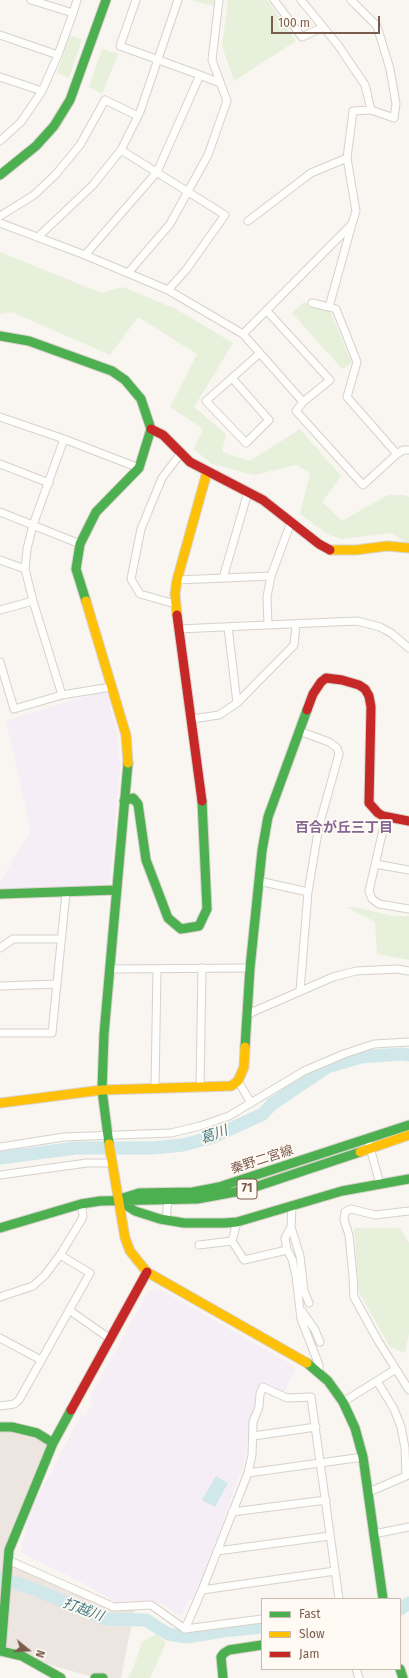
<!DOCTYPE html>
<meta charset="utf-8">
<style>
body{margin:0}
#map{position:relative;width:409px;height:1678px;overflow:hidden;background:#f9f5f0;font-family:"Fira Sans",sans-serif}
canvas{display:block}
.legend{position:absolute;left:261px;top:1598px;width:140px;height:72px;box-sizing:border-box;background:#fffaf3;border:1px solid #cabbb1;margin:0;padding:5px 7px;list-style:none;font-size:12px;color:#7a5c4d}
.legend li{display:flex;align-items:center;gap:8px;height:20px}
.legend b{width:20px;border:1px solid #cabbb1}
.north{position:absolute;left:8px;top:1630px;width:40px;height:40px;-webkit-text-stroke:3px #fffaf3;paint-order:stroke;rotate:108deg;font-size:11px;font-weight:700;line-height:16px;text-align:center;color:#7a5c4d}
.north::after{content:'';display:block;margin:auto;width:14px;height:18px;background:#7a5c4d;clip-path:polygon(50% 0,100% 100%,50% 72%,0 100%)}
.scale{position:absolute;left:271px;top:16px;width:109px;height:18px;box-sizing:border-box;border:2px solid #7a5c4d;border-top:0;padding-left:5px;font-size:12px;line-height:14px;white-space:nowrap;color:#7a5c4d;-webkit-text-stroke:3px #fffaf3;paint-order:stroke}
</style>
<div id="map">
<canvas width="409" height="1678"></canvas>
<ul class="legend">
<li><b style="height:5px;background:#4caf50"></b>Fast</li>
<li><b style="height:5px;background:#ffc107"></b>Slow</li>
<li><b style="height:5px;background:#c62828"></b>Jam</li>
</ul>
<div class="north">N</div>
<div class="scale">100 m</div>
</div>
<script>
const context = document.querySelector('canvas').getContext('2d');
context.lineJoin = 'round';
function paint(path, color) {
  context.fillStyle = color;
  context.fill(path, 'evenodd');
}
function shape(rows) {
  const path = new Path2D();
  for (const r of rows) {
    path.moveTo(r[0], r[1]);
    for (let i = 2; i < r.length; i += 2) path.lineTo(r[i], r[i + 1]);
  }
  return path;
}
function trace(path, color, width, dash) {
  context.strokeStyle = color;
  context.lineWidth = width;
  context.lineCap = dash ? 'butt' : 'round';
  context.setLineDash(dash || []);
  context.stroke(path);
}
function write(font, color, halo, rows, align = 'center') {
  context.font = font + ' "Fira Sans","Noto Sans JP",sans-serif';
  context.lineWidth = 3.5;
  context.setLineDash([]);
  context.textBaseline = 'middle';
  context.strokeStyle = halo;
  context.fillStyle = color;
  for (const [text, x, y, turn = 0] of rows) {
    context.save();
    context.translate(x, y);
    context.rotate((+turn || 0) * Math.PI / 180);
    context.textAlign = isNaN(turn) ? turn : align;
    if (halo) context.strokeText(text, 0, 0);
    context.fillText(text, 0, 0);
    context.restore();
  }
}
const industrial = shape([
 [12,1427,53,1443,8,1560,111,1606,135,1606,121,1678,97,1678,0,1651,0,1428]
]);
const education = shape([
 [106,690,117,733,120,766,110,882,105,887,0,889,0,882,30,832,29,822,6,721],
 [158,1288,296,1367,284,1393,262,1382,260,1388,257,1388,244,1463,194,1601,189,1599,182,1614,178,1615,166,1606,149,1601,116,1602,78,1580,21,1553,28,1515,81,1415,85,1417,93,1402,90,1396,149,1291]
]);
const green = shape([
 [191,0,214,0,214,6],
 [228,0,267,0,296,41,234,81,222,46],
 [70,36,82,39,69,78,57,73],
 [102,49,118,54,102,94,89,87],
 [0,252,101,293,123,287,176,309,233,343,194,407,226,434,222,452,250,461,300,429,341,476,322,502,342,521,388,495,404,495,409,497,409,545,392,533,342,539,329,535,300,514,310,473,296,465,254,475,212,464,194,449,203,429,170,407,197,354,138,317,110,355,12,312,0,314],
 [304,302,330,311,352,363,342,369,292,313],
 [346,907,359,908,393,916,409,916,409,960,377,954,375,922],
 [354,1228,400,1228,409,1243,409,1333,405,1353,390,1347,359,1292],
 [156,1634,166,1643,150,1678,128,1678,133,1669,142,1642]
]);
const water = shape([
 [216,1476,228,1483,215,1507,202,1500]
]);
const river = shape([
 [0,1158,76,1148,153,1148,183,1145,213,1137,263,1114,272,1104,327,1067,361,1057,402,1054,409,1055],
 [0,1578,34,1589,105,1619,146,1620,168,1634,187,1637,223,1631,262,1627],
 [400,1609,409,1603]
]);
const street = shape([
 [274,0,302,37,323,27],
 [351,0,377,26,390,69,396,104,394,118,371,110],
 [73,13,77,0],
 [0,35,58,55],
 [200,75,220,83],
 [0,77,42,91],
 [0,141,21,122,42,91,58,55,73,13,31,0],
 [121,150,225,215,186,270,168,290],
 [0,216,34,195,56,174,80,145,105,100,138,116],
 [248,221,311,173,347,158],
 [0,223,85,255,168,290,243,334,303,402,296,411,363,485,397,454,347,397,357,362,336,309,329,307,352,224],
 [38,237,93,185,121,150,140,112,178,0],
 [85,255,157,172,200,75,120,46,136,0],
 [128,273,170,224,208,155,227,101,212,60,219,0],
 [312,303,329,307],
 [267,311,330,380,303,402],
 [243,334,352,224,356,211,347,158,353,111,371,110,365,85,338,45,301,0],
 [232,378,269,420,246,443,206,401,260,353],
 [0,417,64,439,139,468],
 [397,454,403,450,409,450],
 [0,464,49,483],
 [0,512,80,544],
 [0,560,25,569],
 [223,578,248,492],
 [177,580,271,576],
 [175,604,140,594,131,579,141,529,162,478,181,453],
 [0,610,33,601],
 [268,625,267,597,271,576,291,522],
 [228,627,237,703],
 [178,629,357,621,380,627,391,633,409,648],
 [0,662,14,709,62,695,111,687],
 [62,695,33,601,25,569,27,549,33,525,64,439],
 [192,719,219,715,237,703,294,645,296,624],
 [299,731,329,742,337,748,339,754,319,826,308,892,300,991],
 [386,817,369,891,372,899,379,904,409,909],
 [375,864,409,870],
 [259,881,308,892],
 [0,948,13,939,61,939],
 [110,969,250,968],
 [0,986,57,984],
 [248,1014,333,977,356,971,397,969,409,971],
 [0,1033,52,1033,66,893],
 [238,1081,251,1103],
 [155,1088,157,969],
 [200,1088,202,968],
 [369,1144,380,1184],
 [0,1147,64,1137,171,1133,200,1126,229,1116,304,1071,344,1054,374,1044,409,1042],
 [0,1175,87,1163,113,1163],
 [292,1206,291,1227,300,1256,304,1291,309,1303],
 [409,1211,375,1215,351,1209,345,1212,344,1220,349,1235,353,1276,354,1297,377,1339,409,1390],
 [166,1220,168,1200],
 [291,1227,285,1238,287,1250,292,1259,296,1276,301,1319,319,1365,319,1374],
 [232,1241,237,1222],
 [199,1245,232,1241,244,1260,287,1250],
 [0,1297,33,1286,45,1275,60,1255,82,1219,83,1216,81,1204],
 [69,1310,109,1338],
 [302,1311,315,1330,320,1342],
 [0,1338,41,1360],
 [343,1402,396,1369],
 [0,1406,14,1404,19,1400,90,1273,60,1255],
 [253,1436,316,1427],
 [248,1473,252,1455,253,1422,259,1407,260,1394,263,1387,287,1398,311,1397,339,1599],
 [369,1492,406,1476,405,1448,401,1427,394,1409,377,1381],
 [232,1512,326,1500],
 [374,1534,409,1527],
 [217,1551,330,1536],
 [8,1560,114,1607,151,1605,185,1629,262,1619],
 [202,1590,335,1571],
 [185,1629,202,1590,248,1473,363,1457],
 [356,1669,359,1678]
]);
const fast = shape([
 [0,175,36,146,54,126,70,100,106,0],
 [0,336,29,341,112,371,125,380,141,399,151,429,139,468,96,512,80,544,76,569,86,601],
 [124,801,133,798,138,804,146,860,168,918,181,929,199,926,207,909,202,801],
 [0,894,116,890],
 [245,1047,250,968,262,851,268,817,307,710],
 [109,1144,102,1090,104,1034,128,763],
 [123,1198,139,1193,193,1192,219,1187,409,1125],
 [118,1200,135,1211,160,1219,184,1223,225,1223,237,1222,342,1191,409,1179],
 [0,1228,81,1204,100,1201,197,1199,246,1190,360,1152],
 [307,1363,328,1381,343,1402,355,1428,363,1457,383,1599],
 [0,1427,12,1427,37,1433,53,1443],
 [0,1651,22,1656,61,1678],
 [1,1651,9,1550,53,1443,71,1410],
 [400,1669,403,1678],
 [95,1678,103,1678],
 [223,1678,221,1657,224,1653,229,1650,262,1645]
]);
const slow = shape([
 [330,550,356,550,387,546,409,548],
 [86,601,126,735,128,763],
 [177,615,175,594,177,580,207,472],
 [0,1103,102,1090,231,1086,238,1081,244,1067,245,1047],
 [109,1144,125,1238,130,1251,147,1272,307,1363],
 [360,1152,409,1135]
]);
const jam = shape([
 [151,429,163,435,190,462,263,500,319,544,330,550],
 [177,615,202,801],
 [307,710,313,694,321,682,326,678,342,680,359,685,365,689,369,696,371,707,369,803,378,813,383,816,409,821],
 [71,1410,147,1272]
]);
const shields = [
 [247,1189,20]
];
const shieldNames = [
 ["71",247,1189]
];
const streetNames = [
 ["秦野二宮線",262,1160,-18]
];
const neighbourhoodNames = [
 ["百合が丘三丁目",344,828]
];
const waterNames = [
 ["葛川",214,1135,-20],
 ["打越川",83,1610,20]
];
paint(industrial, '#ede5e0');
paint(education, '#f6eef6');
paint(green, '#e7f0db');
paint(water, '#d0e8ea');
trace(river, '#d0e8ea', 13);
trace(street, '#d7d1cb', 9);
trace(fast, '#d9d2cb', 11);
trace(slow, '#d9d2cb', 11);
trace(jam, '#d9d2cb', 11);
trace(street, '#fefefd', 7);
trace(fast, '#4caf50', 9);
trace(slow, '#ffc107', 9);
trace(jam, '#c62828', 9);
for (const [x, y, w] of shields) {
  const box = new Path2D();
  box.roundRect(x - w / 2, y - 10, w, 20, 3);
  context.fillStyle = '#fffaf3';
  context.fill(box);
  trace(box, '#7a5c4d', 1);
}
write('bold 12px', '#7a5c4d', null, shieldNames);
write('13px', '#7a5c4d', '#fffaf3', streetNames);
write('bold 14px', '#846695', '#fffaf3', neighbourhoodNames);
write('italic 14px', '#437c86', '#fffaf3', waterNames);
</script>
